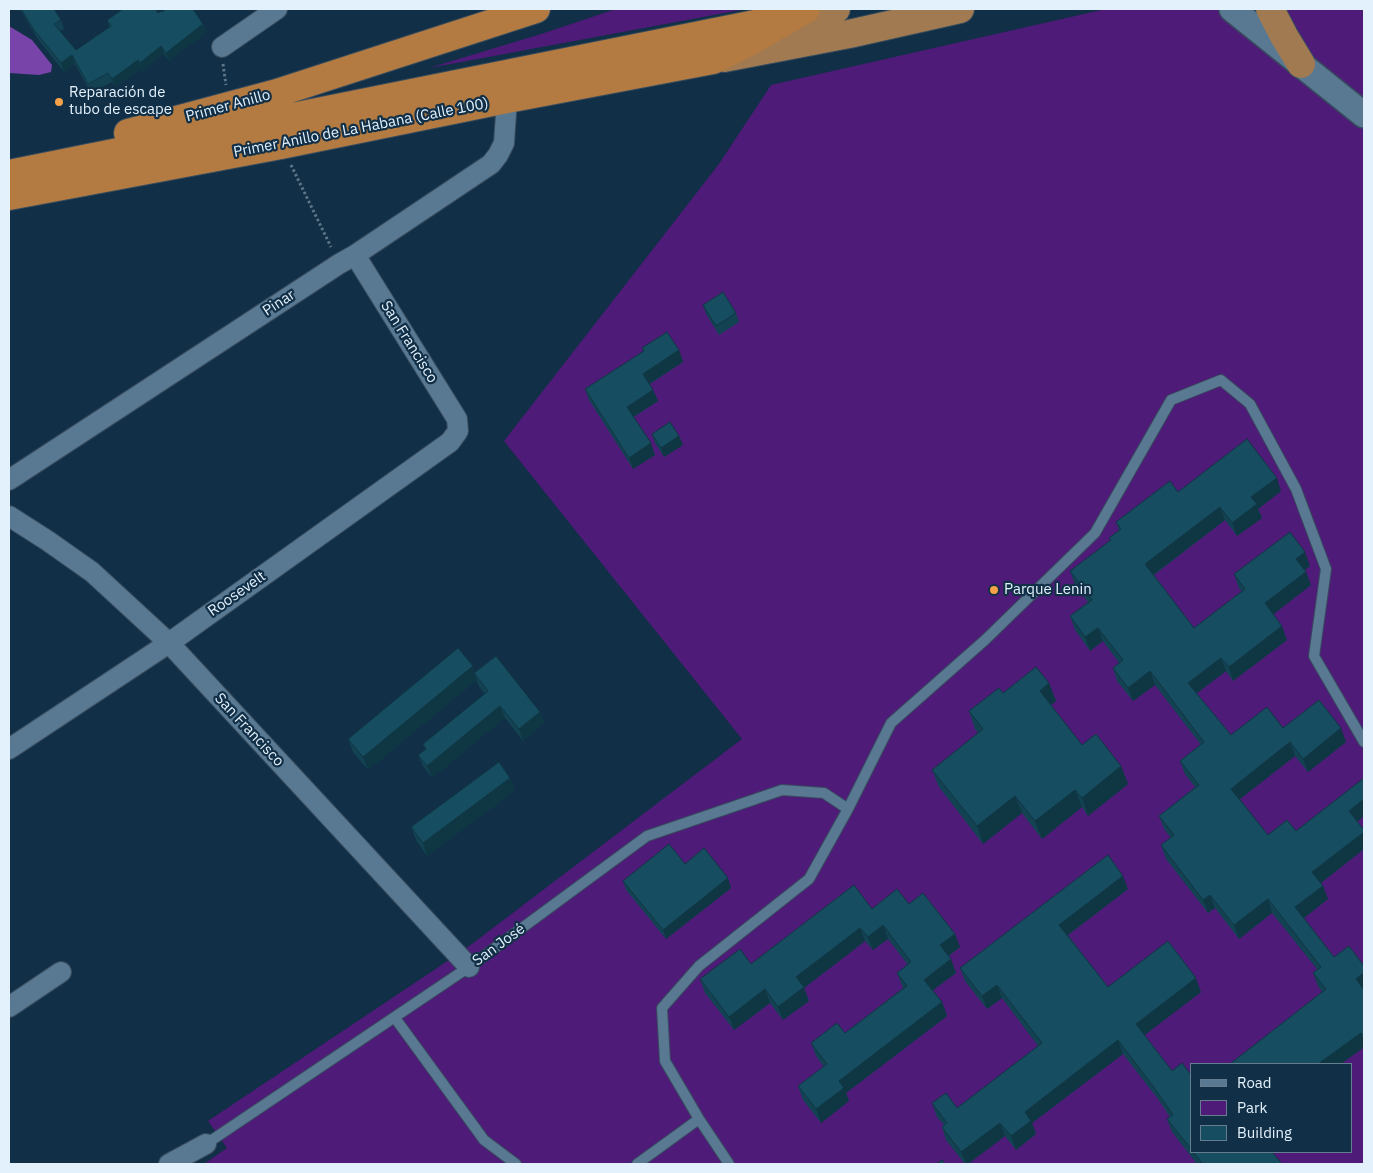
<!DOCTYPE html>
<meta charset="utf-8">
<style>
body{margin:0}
#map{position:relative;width:1373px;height:1173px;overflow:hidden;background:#112f46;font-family:"IBM Plex Sans",sans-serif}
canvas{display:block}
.frame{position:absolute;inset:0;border:10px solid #e3f1fd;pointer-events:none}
.legend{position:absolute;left:1190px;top:1063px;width:162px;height:90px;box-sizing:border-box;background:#112f46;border:1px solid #657d8f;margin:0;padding:6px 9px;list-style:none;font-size:15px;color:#e3f1fd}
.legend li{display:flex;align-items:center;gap:10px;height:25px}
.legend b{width:25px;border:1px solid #657d8f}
</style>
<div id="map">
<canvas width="1373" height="1173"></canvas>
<div class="frame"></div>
<ul class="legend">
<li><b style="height:6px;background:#597892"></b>Road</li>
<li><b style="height:14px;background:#4f1b79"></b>Park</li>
<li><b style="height:14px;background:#164d60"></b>Building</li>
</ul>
</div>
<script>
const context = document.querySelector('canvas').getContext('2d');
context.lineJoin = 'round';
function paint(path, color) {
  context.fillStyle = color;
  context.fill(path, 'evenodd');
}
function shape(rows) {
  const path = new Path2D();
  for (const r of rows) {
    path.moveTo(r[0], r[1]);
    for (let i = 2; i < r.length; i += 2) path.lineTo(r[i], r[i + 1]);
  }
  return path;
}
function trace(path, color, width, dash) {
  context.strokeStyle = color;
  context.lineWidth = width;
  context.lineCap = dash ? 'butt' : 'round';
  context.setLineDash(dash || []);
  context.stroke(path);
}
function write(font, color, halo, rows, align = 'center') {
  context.font = font + ' "IBM Plex Sans",sans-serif';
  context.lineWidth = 4.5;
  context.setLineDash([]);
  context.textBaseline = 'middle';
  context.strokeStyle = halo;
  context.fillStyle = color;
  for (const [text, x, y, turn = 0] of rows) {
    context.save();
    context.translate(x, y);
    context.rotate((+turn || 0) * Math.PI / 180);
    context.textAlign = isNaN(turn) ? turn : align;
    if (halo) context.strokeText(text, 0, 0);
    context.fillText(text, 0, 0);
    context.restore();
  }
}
const green = shape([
 [616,9,746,9,429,68,541,34],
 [1106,9,1364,9,1364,1164,204,1164,227,1148,208,1121,464,950,742,739,504,441,719,164,771,85],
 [1192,1064,1352,1064,1352,1152,1192,1152]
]);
const forest = shape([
 [9,26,32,40,52,65,51,72,39,75,9,73]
]);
const path = shape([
 [223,64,226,85],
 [291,165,331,247]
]);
const service = shape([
 [395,1018,484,1140,516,1164],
 [206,1144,469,967,647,836,782,790,824,793,848,809],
 [637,1164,699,1119],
 [729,1164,699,1119,665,1061,662,1008,699,966,809,879,848,809,891,723,985,640,1095,533,1171,400,1221,380,1250,404,1296,489,1326,569,1314,656,1364,742]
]);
const minor = shape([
 [222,47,277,9],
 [9,480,339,264,355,255,491,164,498,155,504,143,507,99],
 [9,516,48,541,92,572,169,643,469,967],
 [9,749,169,643,450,442,458,431,457,419,355,255],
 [9,1007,61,972],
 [169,1164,206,1144]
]);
const tertiary = shape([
 [1232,9,1364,115]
]);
const trunk = shape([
 [1270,9,1284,36,1301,64],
 [793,17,836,9],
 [724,58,849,34,960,9]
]);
const motorway = shape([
 [128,133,277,93,536,9],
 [9,174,770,21],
 [9,196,281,145,507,99,713,60,747,43,806,9]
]);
const wall = shape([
 [20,9,54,9,61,20,64,29,60,31,76,50,109,27,107,20,162,12,203,24,207,32,169,61,164,54,143,71,142,69,115,87,112,82,91,93,75,64,64,72,37,38],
 [703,305,736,313,739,322,719,335,706,314],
 [642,348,679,350,683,362,650,384,653,390,658,401,634,417,655,455,633,469,589,400,585,389,644,351],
 [652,434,679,436,683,445,664,457,655,443],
 [1281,491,1258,509,1262,518,1237,536,1225,520,1154,575,1194,628,1242,592,1239,588,1234,574,1310,566,1305,570,1311,585,1273,614,1287,640,1233,681,1226,671,1196,694,1231,735,1283,728,1346,742,1308,772,1295,756,1240,799,1268,835,1296,831,1364,778,1364,816,1357,822,1364,830,1364,849,1321,883,1323,886,1328,899,1304,918,1334,957,1364,966,1364,1047,1341,1064,1230,1064,1322,992,1318,986,1313,973,1317,969,1272,913,1239,939,1215,908,1208,913,1166,859,1161,845,1171,838,1164,829,1159,816,1195,787,1185,774,1180,761,1201,745,1155,685,1133,701,1117,681,1113,668,1119,663,1103,641,1090,651,1075,630,1070,616,1088,602,1075,585,1070,571,1111,541,1109,538,1119,530,1116,522,1178,492],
 [475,672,540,712,545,723,523,741,505,718,432,778,423,766,418,755,425,750,423,744,485,694,478,685,477,680,368,770,353,752,348,739],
 [1049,683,1056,701,1051,705,1082,745,1121,766,1128,784,1088,816,1082,807,1042,839,1022,813,983,844,939,787,932,770,978,733,975,729,969,711,1003,693],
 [510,778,515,791,427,856,416,840,411,827],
 [685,864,731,888,666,939,626,890,623,881],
 [1128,889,1068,935,1108,987,1201,992,1144,1035,1172,1071,1192,1076,1192,1152,1272,1152,1282,1164,1197,1164,1172,1132,1167,1119,1170,1117,1158,1099,1123,1054,1032,1123,1036,1134,1016,1150,1005,1136,968,1164,965,1164,946,1140,942,1127,944,1125,937,1117,932,1103,957,1108,1038,1046,1002,998,987,1009,965,981,960,968],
 [909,904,955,934,960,947,949,956,956,973,933,990,942,1002,947,1016,846,1093,849,1101,821,1123,803,1100,798,1086,824,1067,816,1056,811,1043,845,1033,903,988,897,973,908,965,888,939,873,950,865,941,804,988,809,1001,783,1020,770,1003,734,1030,705,993,700,979,751,964,872,909]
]);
const shadedWall = shape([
 [203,24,207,32,169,61,166,53],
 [161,46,164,54,143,71,140,63],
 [72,55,75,64,64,72,61,63],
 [138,60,142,69,115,87,112,79],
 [679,350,683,362,647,385,643,374],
 [653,390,658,401,631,418,627,407],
 [679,436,683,445,664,457,661,448],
 [651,443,655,455,633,469,629,458],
 [1277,478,1281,491,1258,509,1262,518,1237,536,1232,523,1251,497],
 [1220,507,1225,520,1150,577,1145,564],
 [1305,552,1310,566,1301,573,1296,559],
 [1306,572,1311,585,1270,617,1265,603],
 [1282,626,1287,640,1233,681,1229,667],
 [1098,628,1103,641,1090,651,1085,637],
 [1221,658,1226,671,1193,696,1188,683],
 [473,666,477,677,474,673,477,680,368,770,363,757],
 [1150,671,1155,685,1133,701,1128,688],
 [1049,683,1056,701,1046,709,1040,691],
 [500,706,505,718,432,778,427,766],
 [540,712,545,723,523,741,519,729],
 [1341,728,1346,742,1308,772,1303,759],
 [1290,742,1295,756,1236,802,1231,789],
 [1121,766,1128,784,1088,816,1082,798],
 [510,778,515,791,427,856,423,843],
 [1075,790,1082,807,1042,839,1035,821],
 [1015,796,1022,813,983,844,977,826],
 [1364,799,1364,816,1354,824,1349,811],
 [1364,832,1364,849,1317,886,1312,872],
 [1123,876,1128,889,1064,938,1059,925],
 [728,878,731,888,666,939,663,930],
 [1323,886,1328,899,1300,921,1295,907],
 [1210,895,1215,908,1208,913,1203,900],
 [1268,899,1272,913,1239,939,1234,925],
 [883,925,888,939,873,950,868,937],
 [860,928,865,941,804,988,809,1001,783,1020,778,1007,796,977],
 [955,934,960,947,945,958,940,945],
 [951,959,956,973,929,993,924,980],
 [1364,973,1364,990,1356,979],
 [1196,978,1201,992,1141,1038,1136,1024],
 [997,985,1002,998,987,1009,982,996],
 [765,989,770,1003,734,1030,729,1017],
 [942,1002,947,1016,846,1093,849,1101,821,1123,816,1109,839,1081],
 [1361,1033,1364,1041,1364,1047,1341,1064,1318,1064],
 [1118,1040,1123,1054,1032,1123,1036,1134,1016,1150,1011,1136,1025,1112],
 [1000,1123,1005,1136,968,1164,966,1164,961,1152]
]);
const building = shape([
 [21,9,54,9,61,20,54,24,76,50,111,26,107,20,123,9,155,9,158,13,161,11,162,12,166,9,193,9,203,24,166,53,161,46,140,63,138,60,112,79,108,73,88,84,72,55,61,63,34,30,21,9],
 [723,292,736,313,716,326,703,305,723,292],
 [667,332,679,350,643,374,653,390,627,407,651,443,629,458,585,389,644,351,642,348,667,332],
 [670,422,679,436,661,448,652,434,670,422],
 [1247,439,1277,478,1251,497,1257,504,1232,523,1220,507,1145,564,1194,628,1245,589,1234,574,1290,532,1305,552,1296,559,1306,572,1265,603,1282,626,1229,667,1221,658,1188,683,1231,735,1267,707,1283,728,1319,700,1341,728,1303,759,1290,742,1231,789,1268,835,1287,820,1296,831,1364,778,1364,799,1349,811,1364,830,1364,832,1312,872,1323,886,1295,907,1334,957,1349,946,1364,966,1364,973,1356,979,1364,990,1364,1036,1361,1033,1318,1064,1230,1064,1326,989,1313,973,1321,967,1268,899,1234,925,1210,895,1203,900,1161,845,1174,835,1159,816,1199,785,1180,761,1204,742,1150,671,1128,688,1113,668,1123,660,1098,628,1085,637,1070,616,1092,600,1070,571,1111,540,1109,538,1121,529,1116,522,1170,481,1178,492,1247,439],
 [458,648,473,666,363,757,348,739,458,648],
 [496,656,540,712,519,729,500,706,427,766,418,755,426,749,423,744,488,691,474,673,496,656],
 [1036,667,1049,683,1040,691,1082,745,1096,734,1121,766,1082,798,1075,790,1035,821,1015,796,977,826,932,770,983,729,969,711,999,688,1003,693,1036,667],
 [499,762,510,778,423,843,411,827,499,762],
 [669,844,685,864,704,848,728,878,663,930,623,881,669,844],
 [1108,855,1123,876,1059,925,1108,987,1168,941,1196,978,1136,1024,1172,1071,1182,1063,1192,1076,1192,1150,1167,1119,1173,1115,1153,1086,1118,1040,1025,1112,1031,1121,1011,1136,1000,1123,961,1152,942,1127,947,1123,932,1103,946,1093,957,1108,1042,1043,997,985,982,996,960,968,1108,855],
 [854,885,872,909,897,889,909,904,923,893,955,934,940,945,951,959,924,980,942,1002,839,1081,844,1088,816,1109,798,1086,827,1064,811,1043,837,1023,845,1033,907,986,897,973,911,962,883,925,868,937,860,928,796,977,804,987,778,1007,765,989,729,1017,700,979,740,949,751,964,854,885],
 [1193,1152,1272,1152,1282,1164,1203,1164,1193,1152],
 [942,1160,945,1164,937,1164,942,1160]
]);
const markers = [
 [59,102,5,"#f6a247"],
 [994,590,5,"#f6a247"]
];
const poiNames = [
 ["Reparación de",69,93],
 ["tubo de escape",69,110],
 ["Parque Lenin",1004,590]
];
const streetNames = [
 ["Primer Anillo",228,106,-15],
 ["Primer Anillo de La Habana (Calle 100)",361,128,-11],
 ["Pinar",279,303,-33],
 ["San Francisco",409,342,58],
 ["Roosevelt",237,594,-35],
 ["San Francisco",249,730,47],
 ["San José",499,945,-36]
];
paint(green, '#4f1b79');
paint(forest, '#7844a9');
trace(service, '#364b5d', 12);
trace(minor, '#364b5d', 22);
trace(tertiary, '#364b5d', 28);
trace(trunk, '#364b5d', 30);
trace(motorway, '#364b5d', 30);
trace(path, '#5d7588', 3, [2.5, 2.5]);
trace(service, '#597892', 10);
trace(minor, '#597892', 20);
trace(tertiary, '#597892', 25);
trace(trunk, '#a17a51', 28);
trace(motorway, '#b37b41', 28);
paint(wall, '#134253');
paint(shadedWall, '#0f3643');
paint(building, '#164d60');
trace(building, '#0f3643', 1);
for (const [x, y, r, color] of markers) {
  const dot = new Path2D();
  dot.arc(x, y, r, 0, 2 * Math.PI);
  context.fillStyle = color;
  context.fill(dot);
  trace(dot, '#112f46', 2);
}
write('15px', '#e3f1fd', '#112f46', poiNames, 'left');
write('15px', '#e3f1fd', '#112f46', streetNames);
</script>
